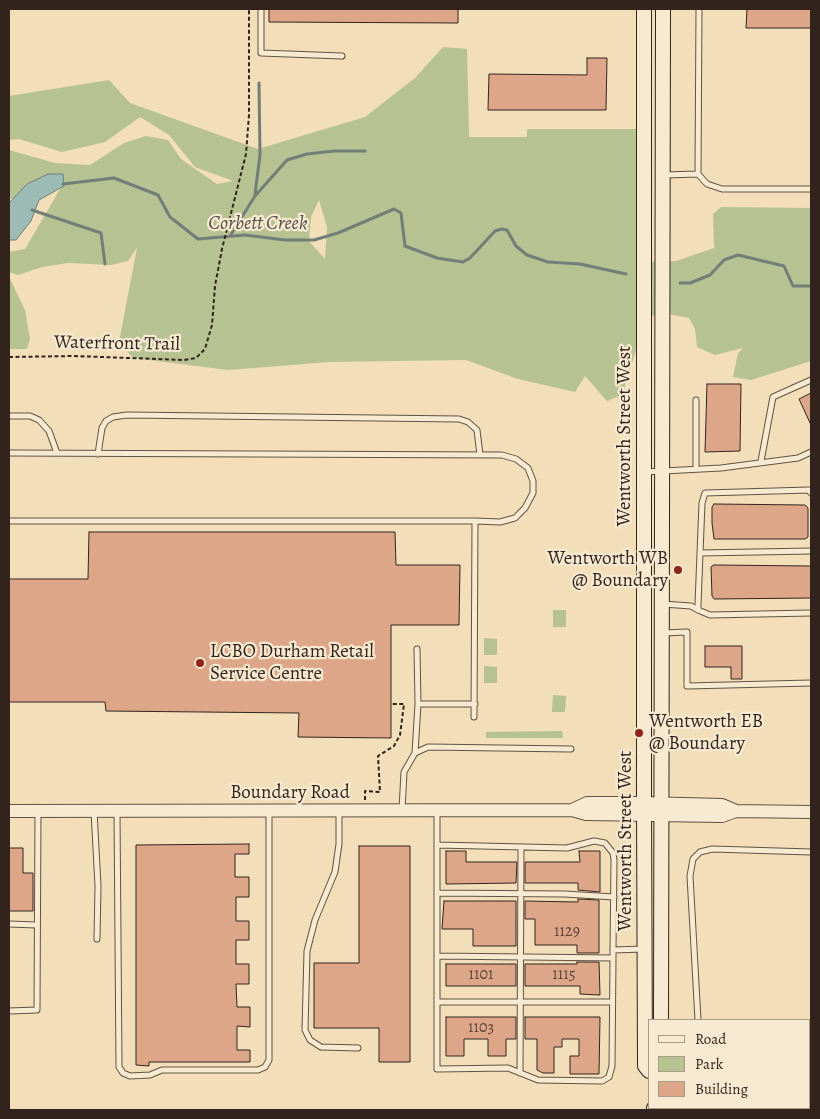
<!DOCTYPE html>
<style>
body{margin:0}
#map{position:relative;width:820px;height:1119px;overflow:hidden;background:#f2deb8;font-family:Alegreya,serif}
canvas{display:block}
.frame{position:absolute;inset:0;border:10px solid #32241c;pointer-events:none}
.legend{position:absolute;left:648px;top:1019px;width:162px;height:90px;box-sizing:border-box;background:#f7ead1;border:1px solid #a89b89;margin:0;padding:6px 9px;list-style:none;font-size:15px;color:#32241c}
.legend li{display:flex;align-items:center;gap:10px;height:25px}
.legend b{width:25px;border:1px solid #a89b89}
</style>
<div id="map">
<canvas width="820" height="1119"></canvas>
<div class="frame"></div>
<ul class="legend">
<li><b style="height:6px;background:#f7ead1"></b>Road</li>
<li><b style="height:14px;background:#b6c292"></b>Park</li>
<li><b style="height:14px;background:#dda688"></b>Building</li>
</ul>
</div>
<script>
const context = document.querySelector('canvas').getContext('2d');
context.lineJoin = 'round';
function paint(path, color) {
  context.fillStyle = color;
  context.fill(path, 'evenodd');
}
function shape(rows) {
  const path = new Path2D();
  for (const r of rows) {
    path.moveTo(r[0], r[1]);
    for (let i = 2; i < r.length; i += 2) path.lineTo(r[i], r[i + 1]);
  }
  return path;
}
function trace(path, color, width, dash) {
  context.strokeStyle = color;
  context.lineWidth = width;
  context.lineCap = dash ? 'butt' : 'round';
  context.setLineDash(dash || []);
  context.stroke(path);
}
function write(font, color, halo, rows, align = 'center') {
  context.font = font + ' Alegreya,serif';
  context.lineWidth = 4.5;
  context.setLineDash([]);
  context.textBaseline = 'middle';
  context.strokeStyle = halo;
  context.fillStyle = color;
  for (const [text, x, y, turn = 0] of rows) {
    context.save();
    context.translate(x, y);
    context.rotate((+turn || 0) * Math.PI / 180);
    context.textAlign = isNaN(turn) ? turn : align;
    if (halo) context.strokeText(text, 0, 0);
    context.fillText(text, 0, 0);
    context.restore();
  }
}
const green = shape([
 [443,47,467,49,469,137,527,137,527,129,644,129,644,262,676,261,714,248,713,214,721,207,811,208,811,361,751,380,733,377,738,353,743,348,715,355,697,347,695,329,689,318,662,313,646,318,622,395,607,401,585,376,575,392,518,379,466,360,329,362,228,370,133,358,119,342,137,248,128,261,111,265,68,263,42,267,18,275,9,272,9,252,25,249,63,184,17,201,9,198,9,150,55,163,90,165,124,143,146,136,168,140,181,159,217,184,233,181,195,167,169,135,140,117,105,142,62,152,19,139,9,140,9,96,109,80,130,103,258,149,365,117,415,78],
 [319,200,327,227,325,259,309,241,311,217],
 [9,277,25,310,30,339,27,349,9,349],
 [553,610,566,610,566,627,553,627],
 [484,638,497,639,497,655,484,655],
 [484,666,497,667,497,683,484,683],
 [553,695,566,696,565,712,552,712],
 [562,731,563,738,486,738,486,732]
]);
const water = shape([
 [48,174,63,174,64,186,39,200,31,221,16,240,9,240,9,203,27,184,48,174]
]);
const stream = shape([
 [63,184,114,178,158,195,170,217,198,239,245,235,285,240,314,240,338,233,394,209,401,213,405,246,437,258,463,262,470,258,495,231,502,229,507,230,516,246,527,255,548,262,580,264,626,274],
 [255,194,260,155,259,83],
 [32,210,101,233,105,264],
 [230,236,255,196,287,160,307,154,334,151,365,151],
 [680,283,690,283,710,275,724,260,738,255,784,266,793,286,811,286]
]);
const building = shape([
 [269,9,458,9,458,23,269,22,269,9],
 [747,9,811,9,811,28,746,28,747,9],
 [587,58,607,58,606,110,488,110,489,74,587,75,587,58],
 [707,384,741,384,740,451,705,452,707,384],
 [811,393,811,425,799,399,811,393],
 [714,504,805,505,808,508,808,537,805,539,714,539,712,523,712,507,714,504],
 [89,532,395,532,396,565,460,565,459,625,391,625,391,738,298,737,299,713,106,711,105,702,9,702,9,579,88,579,89,532],
 [714,565,811,566,811,598,714,599,712,596,711,567,714,565],
 [705,646,742,646,742,679,731,679,731,667,705,667,705,646],
 [249,844,249,854,235,854,235,877,249,877,249,897,236,897,236,921,249,921,249,940,236,940,236,964,249,964,249,984,236,984,237,1007,250,1007,250,1027,237,1026,237,1050,250,1050,250,1062,149,1062,149,1066,136,1065,136,845,249,844],
 [359,846,410,846,410,1062,379,1062,379,1028,314,1028,314,963,359,963,359,846],
 [9,848,23,848,23,873,33,873,33,911,9,911,9,848],
 [446,851,466,851,466,862,517,862,516,883,446,884,446,851],
 [579,851,600,851,600,892,578,890,578,883,525,883,525,862,580,862,579,851],
 [578,899,599,900,599,953,577,953,577,945,535,945,535,919,525,919,525,901,578,902,578,899],
 [444,901,516,901,516,946,473,946,473,929,442,929,444,901],
 [577,962,599,962,600,995,580,994,580,986,525,986,525,964,577,964,577,962],
 [446,964,516,964,516,986,446,986,446,964],
 [446,1017,516,1017,516,1039,506,1039,506,1056,488,1056,488,1039,464,1039,464,1056,446,1056,446,1017],
 [525,1017,600,1017,599,1074,570,1074,570,1056,579,1056,579,1039,562,1039,562,1047,554,1047,554,1073,543,1073,537,1070,537,1039,525,1039,525,1017]
]);
const path = shape([
 [9,357,74,356,184,360,196,358,205,349,212,325,215,286,222,249,246,154,249,115,249,9],
 [365,800,365,791,380,792,378,756,394,746,400,735,404,704,391,704]
]);
const service = shape([
 [261,9,261,53,342,56],
 [698,174,707,184,722,189,811,189],
 [664,175,698,174,699,9],
 [9,416,30,416,39,420,49,431,57,453],
 [9,453,502,455,516,459,528,468,533,481,533,493,525,508,515,518,500,522,475,521],
 [98,454,102,428,106,421,113,417,127,415,459,419,468,422,477,430,480,455],
 [761,461,773,397,811,380],
 [696,469,696,400],
 [644,472,721,468,798,458,811,452],
 [811,493,809,490,705,493,702,503,698,604,698,610,710,615,811,613],
 [9,521,475,521,474,717],
 [700,553,811,551],
 [663,604,691,606,698,610],
 [663,633,687,632,687,686,811,683],
 [417,649,418,704],
 [415,753,418,704,475,704],
 [402,810,404,772,415,753,428,747,571,749],
 [94,811,98,886,97,939],
 [437,811,437,956,613,958,613,950,644,949],
 [117,812,119,1067,123,1073,130,1076,150,1075,162,1070,258,1070,265,1067,269,1060,269,811],
 [339,812,339,844,335,872,315,920,307,951,305,1030,310,1040,321,1047,358,1048],
 [437,845,567,848,594,841,605,843,613,853,614,860,613,950],
 [437,893,565,894,614,897],
 [9,924,37,925],
 [437,956,437,1069,508,1068,538,1080,602,1081,609,1077,612,1066,613,958],
 [437,1002,612,1002],
 [9,1011,37,1010,38,811],
 [698,1020,690,876,693,859,700,852,712,849,811,852],
 [520,1073,521,847],
 [809,1083,811,1083]
]);
const tertiary = shape([
 [572,810,587,803,644,803,722,805,736,811],
 [9,811,572,810,586,814,722,816,736,811,811,812]
]);
const secondary = shape([
 [644,9,644,803,645,1066,649,1071],
 [661,1020,663,9],
 [654,1110,654,1108]
]);
const markers = [
 [678,570,5,"#8f2418"],
 [200,663,5,"#8f2418"],
 [639,733,5,"#8f2418"]
];
const numberNames = [
 ["1129",567,932],
 ["1101",481,975],
 ["1115",564,975],
 ["1103",481,1028]
];
const streetNames = [
 ["Waterfront Trail",117,344,1],
 ["Wentworth Street West",625,436,-90],
 ["Boundary Road",290,793],
 ["Wentworth Street West",626,841,-90]
];
const poiNames = [
 ["Wentworth WB",668,559,"right"],
 ["@ Boundary",668,581,"right"],
 ["LCBO Durham Retail",210,652],
 ["Service Centre",210,674],
 ["Wentworth EB",649,722],
 ["@ Boundary",649,744]
];
const waterNames = [
 ["Corbett Creek",258,224]
];
paint(green, '#b6c292');
paint(water, '#9cbbb5');
trace(water, '#727f78', 1);
trace(stream, '#727f78', 3);
paint(building, '#dda688');
trace(building, '#32241c', 1);
trace(service, '#625243', 7);
trace(tertiary, '#625243', 14);
trace(secondary, '#32241c', 16);
trace(path, '#32241c', 2, [4, 2.5]);
trace(service, '#f7ead1', 5);
trace(tertiary, '#f7ead1', 12);
trace(secondary, '#f7ead1', 14);
for (const [x, y, r, color] of markers) {
  const dot = new Path2D();
  dot.arc(x, y, r, 0, 2 * Math.PI);
  context.fillStyle = color;
  context.fill(dot);
  trace(dot, '#f7ead1', 2);
}
write('16px', '#5d4437', null, numberNames);
write('19px', '#32241c', '#f7ead1', streetNames);
write('19px', '#32241c', '#f7ead1', poiNames, 'left');
write('italic 20px', '#52514a', '#f7ead1', waterNames);
</script>
